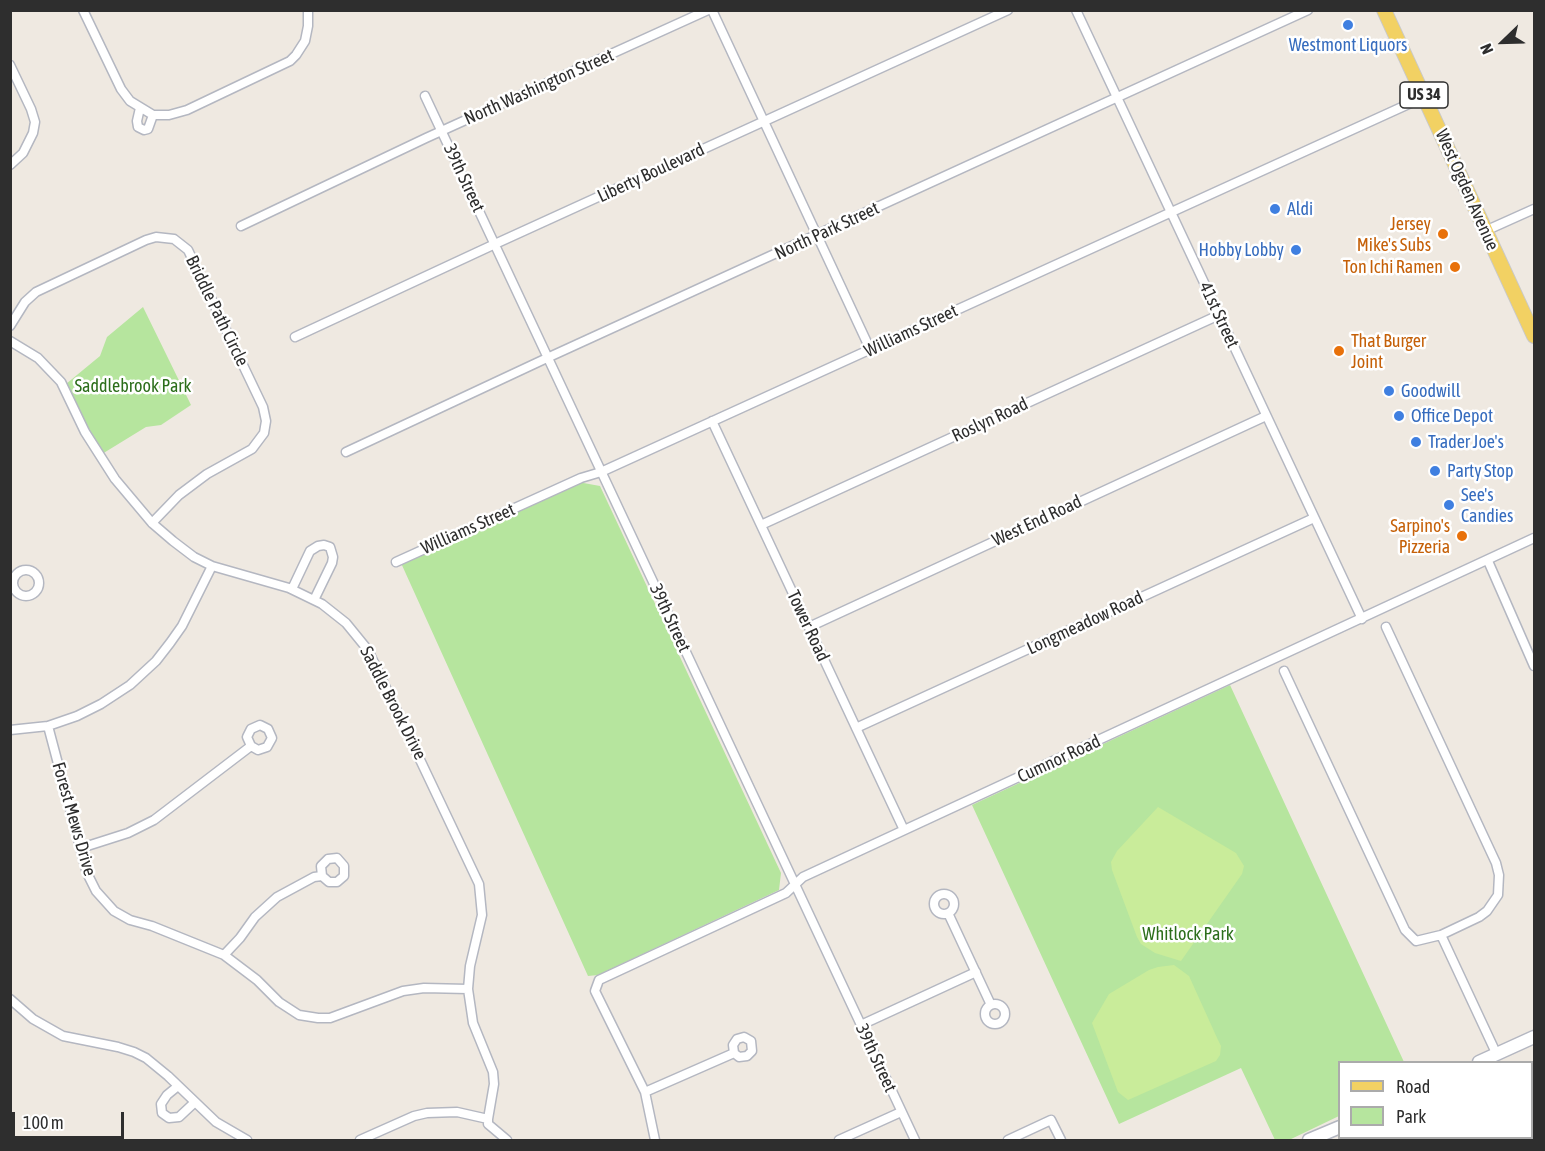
<!DOCTYPE html>
<style>
body{margin:0}
#map{position:relative;width:1545px;height:1151px;overflow:hidden;background:#efe9e1;font-family:"Asap Condensed",sans-serif}
canvas{display:block}
.frame{position:absolute;inset:0;border:12px solid #2e2e2e;pointer-events:none}
.legend{position:absolute;left:1338px;top:1061px;width:195px;height:78px;box-sizing:border-box;background:#fff;border:2px solid #ababab;margin:0;padding:8px 10px;list-style:none;font-size:18px;color:#2e2e2e}
.legend li{display:flex;align-items:center;gap:12px;height:30px}
.legend b{width:30px;border:2px solid #ababab}
.north{position:absolute;left:1473px;top:12px;width:60px;height:60px;-webkit-text-stroke:4px #fff;paint-order:stroke;rotate:247deg;font-size:16px;font-weight:700;line-height:24px;text-align:center;color:#2e2e2e}
.north::after{content:'';display:block;margin:auto;width:21px;height:27px;background:#2e2e2e;clip-path:polygon(50% 0,100% 100%,50% 72%,0 100%)}
.scale{position:absolute;left:12px;top:1112px;width:112px;height:27px;box-sizing:border-box;border:3px solid #2e2e2e;border-top:0;padding-left:8px;font-size:18px;line-height:21px;white-space:nowrap;color:#2e2e2e;-webkit-text-stroke:4px #fff;paint-order:stroke}
</style>
<div id="map">
<canvas width="1545" height="1151"></canvas>
<div class="frame"></div>
<ul class="legend">
<li><b style="height:8px;background:#f2d163"></b>Road</li>
<li><b style="height:16px;background:#b6e59e"></b>Park</li>
</ul>
<div class="north">N</div>
<div class="scale">100 m</div>
</div>
<script>
const context = document.querySelector('canvas').getContext('2d');
context.lineJoin = 'round';
function paint(path, color) {
  context.fillStyle = color;
  context.fill(path, 'evenodd');
}
function shape(rows) {
  const path = new Path2D();
  for (const r of rows) {
    if (r.length === 3) {
      path.moveTo(r[0] + r[2], r[1]);
      path.arc(r[0], r[1], r[2], 0, 2 * Math.PI);
      continue;
    }
    path.moveTo(r[0], r[1]);
    for (let i = 2; i < r.length; i += 2) path.lineTo(r[i], r[i + 1]);
  }
  return path;
}
function trace(path, color, width, dash) {
  context.strokeStyle = color;
  context.lineWidth = width;
  context.lineCap = dash ? 'butt' : 'round';
  context.setLineDash(dash || []);
  context.stroke(path);
}
function write(font, color, halo, rows, align = 'center') {
  context.font = font + ' "Asap Condensed",sans-serif';
  context.lineWidth = 5;
  context.setLineDash([]);
  context.textBaseline = 'middle';
  context.strokeStyle = halo;
  context.fillStyle = color;
  for (const [text, x, y, turn = 0] of rows) {
    context.save();
    context.translate(x, y);
    context.rotate((+turn || 0) * Math.PI / 180);
    context.textAlign = isNaN(turn) ? turn : align;
    if (halo) context.strokeText(text, 0, 0);
    context.fillText(text, 0, 0);
    context.restore();
  }
}
const green = shape([
 [143,307,191,405,161,425,146,427,102,454,66,384,100,356,107,337],
 [578,482,600,486,781,873,779,890,598,975,588,976,401,563],
 [1230,685,1404,1062,1340,1062,1339,1116,1289,1140,1275,1140,1241,1068,1119,1124,972,805]
]);
const pitch = shape([
 [1158,807,1236,853,1244,866,1242,874,1181,961,1155,953,1141,944,1137,937,1112,870,1111,862,1117,851],
 [1174,965,1189,976,1218,1040,1221,1046,1220,1055,1216,1061,1128,1100,1118,1092,1092,1023,1109,994,1149,970,1158,967]
]);
const street = shape([
 [83,10,121,89,130,101,153,115,169,115,187,110,290,61,296,55,305,41,308,26,308,10],
 [712,10,870,349],
 [1076,10,1362,619],
 [10,65,31,109,35,122,33,133,23,153,10,165],
 [425,96,915,1140],
 [140,108,137,121,138,127,144,130,148,129,153,115],
 [241,226,426,138,708,10],
 [1485,231,1534,209],
 [10,326,25,302,36,292,146,240,156,237,174,239,188,250,263,407,266,421,264,433,252,449,207,474,179,495,152,523],
 [295,337,495,244,1008,10],
 [10,341,38,358,61,382,85,432,115,479,152,523,173,541,194,557,212,566,289,588,322,604,346,623,368,650,479,884,482,915,470,966,468,989,473,1023,493,1072,494,1084,488,1119],
 [712,421,904,830],
 [346,452,547,358,1308,10],
 [761,525,1219,315],
 [1488,561,1534,666],
 [396,562,581,478,601,472,1424,97],
 [26,583,13],
 [292,589,310,551,318,546,324,545,330,547,333,557,332,563,314,600],
 [809,627,1266,416],
 [1284,671,1405,930,1416,941,1441,935,1479,917,1487,911,1498,895,1499,875,1496,863,1386,627],
 [48,726,87,873,96,891,114,911,130,920,152,926,224,955,257,980,279,1002,299,1015,318,1018,330,1018,403,991,424,988,468,989],
 [856,728,1314,518],
 [10,730,48,726,77,716,101,704,130,685,156,661,170,643,182,626,212,566],
 [81,848,128,833,154,820,251,746,258,750,267,747,272,738,268,729,260,725,251,729,247,737,251,746],
 [944,904,10],
 [948,913,991,1005],
 [1441,935,1497,1055],
 [224,955,240,938,255,917,277,897,314,877,322,876,329,882,337,882,344,876,344,866,337,858,328,859,321,866,322,876],
 [10,999,33,1019,63,1036,118,1047,134,1052,146,1058,168,1076,216,1122,247,1140],
 [995,1014,10],
 [861,1025,976,972],
 [178,1086,167,1095,161,1104,162,1113,169,1118,179,1117,194,1103],
 [645,1092,734,1053,739,1057,747,1056,752,1051,751,1041,744,1037,737,1039,733,1045,734,1053],
 [488,1119,488,1124,507,1140],
 [360,1140,414,1116,427,1113,457,1112,488,1119],
 [655,1140,645,1092,595,991,599,980,786,893,803,877,1534,538],
 [839,1140,901,1112],
 [1008,1140,1051,1120,1061,1140]
]);
const secondary = shape([
 [1479,1062,1534,1037],
 [1309,1140,1340,1127]
]);
const primary = shape([
 [1384,10,1534,336]
]);
const markers = [
 [1348,25,6,"#3f7fe0"],
 [1275,209,6,"#3f7fe0"],
 [1443,234,6,"#e8710a"],
 [1296,250,6,"#3f7fe0"],
 [1455,267,6,"#e8710a"],
 [1339,351,6,"#e8710a"],
 [1389,391,6,"#3f7fe0"],
 [1399,416,6,"#3f7fe0"],
 [1416,442,6,"#3f7fe0"],
 [1435,471,6,"#3f7fe0"],
 [1449,505,6,"#3f7fe0"],
 [1462,536,6,"#e8710a"]
];
const shields = [
 [1424,95,48]
];
const shieldNames = [
 ["US 34",1424,95]
];
const shopNames = [
 ["Westmont Liquors",1348,45,"center"],
 ["Aldi",1287,209],
 ["Hobby Lobby",1284,250,"right"],
 ["Goodwill",1401,391],
 ["Office Depot",1411,416],
 ["Trader Joe's",1428,442],
 ["Party Stop",1447,471],
 ["See's",1461,495],
 ["Candies",1461,516]
];
const streetNames = [
 ["North Washington Street",539,87,-24],
 ["Liberty Boulevard",651,173,-25],
 ["39th Street",464,178,65],
 ["West Ogden Avenue",1467,190,66],
 ["North Park Street",827,231,-25],
 ["Briddle Path Circle",217,311,64],
 ["41st Street",1219,315,65],
 ["Williams Street",911,331,-25],
 ["Roslyn Road",990,420,-25],
 ["West End Road",1037,521,-25],
 ["Williams Street",468,529,-24],
 ["39th Street",670,618,65],
 ["Longmeadow Road",1085,623,-25],
 ["Tower Road",808,626,65],
 ["Saddle Brook Drive",393,703,63],
 ["Cumnor Road",1059,759,-25],
 ["Forest Mews Drive",74,819,74],
 ["39th Street",876,1058,65]
];
const foodNames = [
 ["Jersey",1431,224],
 ["Mike's Subs",1431,245],
 ["Ton Ichi Ramen",1443,267],
 ["That Burger",1351,341,"left"],
 ["Joint",1351,362,"left"],
 ["Sarpino's",1450,526],
 ["Pizzeria",1450,547]
];
const parkNames = [
 ["Saddlebrook Park",133,386],
 ["Whitlock Park",1188,934]
];
paint(green, '#b6e59e');
paint(pitch, '#c9ec9a');
trace(street, '#b4b7c1', 11);
trace(secondary, '#b4b7c1', 15);
trace(primary, '#c9c9c9', 16);
trace(street, '#fff', 8);
trace(secondary, '#fff', 12);
trace(primary, '#f2d163', 14);
for (const [x, y, r, color] of markers) {
  const dot = new Path2D();
  dot.arc(x, y, r, 0, 2 * Math.PI);
  context.fillStyle = color;
  context.fill(dot);
  trace(dot, '#fff', 2);
}
for (const [x, y, w] of shields) {
  const box = new Path2D();
  box.roundRect(x - w / 2, y - 13, w, 26, 4.5);
  context.fillStyle = '#fff';
  context.fill(box);
  trace(box, '#2e2e2e', 1.5);
}
write('bold 16px', '#2e2e2e', null, shieldNames);
write('18px', '#366cbe', '#fff', shopNames, 'left');
write('18px', '#2e2e2e', '#fff', streetNames);
write('18px', '#c56008', '#fff', foodNames, 'right');
write('18px', '#2c6e1b', '#fff', parkNames);
</script>
